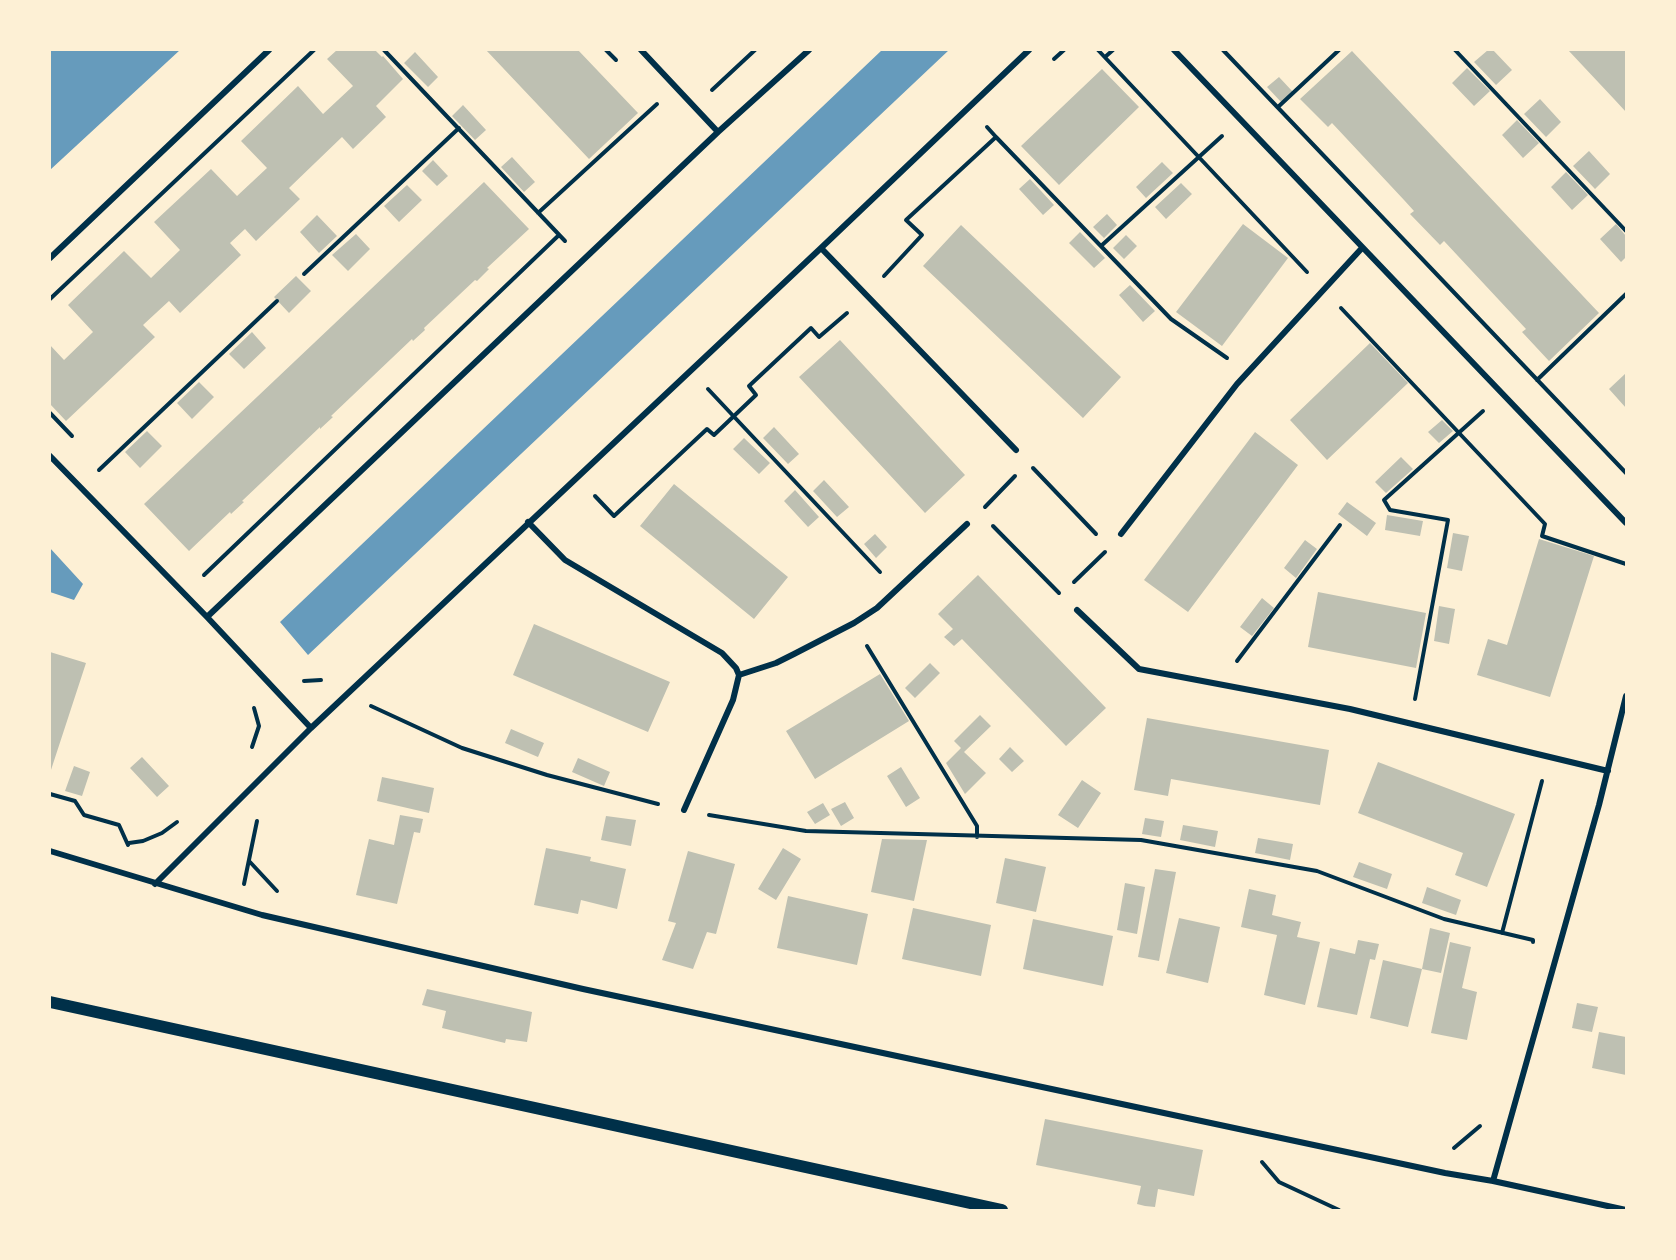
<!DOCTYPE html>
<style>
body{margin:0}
#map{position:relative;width:1676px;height:1260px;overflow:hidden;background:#fdf0d5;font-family:"Times New Roman",serif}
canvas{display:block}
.frame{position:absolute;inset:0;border:51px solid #fdf0d5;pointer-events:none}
</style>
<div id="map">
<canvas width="1676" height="1260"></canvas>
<div class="frame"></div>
</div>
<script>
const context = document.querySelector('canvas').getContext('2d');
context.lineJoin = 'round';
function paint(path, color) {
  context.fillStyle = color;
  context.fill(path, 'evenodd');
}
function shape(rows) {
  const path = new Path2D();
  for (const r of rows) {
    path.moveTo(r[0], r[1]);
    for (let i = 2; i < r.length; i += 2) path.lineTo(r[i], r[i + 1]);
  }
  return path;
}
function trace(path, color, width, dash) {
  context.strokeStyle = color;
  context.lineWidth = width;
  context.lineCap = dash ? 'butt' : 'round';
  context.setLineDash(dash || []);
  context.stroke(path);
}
const water = shape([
 [50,50,180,50,50,170],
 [882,50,949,50,308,655,280,622],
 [50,548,83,584,74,600,50,592]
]);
const building = shape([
 [337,50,375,50,382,57,383,56,403,79,376,106,386,117,353,149,342,137,289,188,300,199,256,241,245,229,230,243,241,255,180,313,169,301,143,325,155,337,66,421,50,404,50,345,64,360,93,332,68,305,124,251,151,278,180,250,154,222,211,169,237,196,267,168,241,141,298,86,323,114,353,86,327,59],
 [486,50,578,50,638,113,589,159],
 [1488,50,1493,50,1512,70,1496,85,1474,62],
 [1568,50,1626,50,1626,112,1614,99],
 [1352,51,1599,313,1549,361,1522,332,1526,329,1444,241,1440,245,1410,214,1414,211,1404,200,1332,123,1328,127,1300,99],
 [415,52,438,77,428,87,404,63],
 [1467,68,1490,91,1474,106,1452,83],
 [1102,69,1139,107,1059,185,1021,146],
 [1279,77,1293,92,1282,103,1267,87],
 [1540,99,1561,122,1546,137,1524,114],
 [463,105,486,130,475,140,452,116],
 [1517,120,1539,143,1523,158,1502,135],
 [1589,151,1610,174,1595,189,1573,166],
 [512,157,535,182,524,192,501,167],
 [433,160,448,176,437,186,422,171],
 [1162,162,1173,173,1146,198,1136,187],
 [1566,172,1588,195,1572,210,1551,187],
 [1030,179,1054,205,1043,215,1019,189],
 [484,182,529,229,487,268,489,269,477,281,475,280,424,328,425,330,413,341,412,339,331,416,333,417,320,429,320,427,242,501,244,502,231,514,230,512,189,551,144,504],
 [1181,183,1192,194,1166,219,1155,207],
 [407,185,422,200,399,222,384,206],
 [1107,214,1117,225,1104,238,1093,227],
 [317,215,337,236,319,253,300,232],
 [1243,224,1288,258,1222,346,1176,312],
 [1616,224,1626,236,1626,257,1621,262,1600,239],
 [961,225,1121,377,1083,418,923,266],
 [1080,232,1105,258,1094,268,1069,243],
 [356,234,370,249,348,271,332,255],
 [1126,235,1137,246,1124,259,1113,248],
 [296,276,311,291,289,313,274,297],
 [1130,285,1155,311,1143,322,1119,295],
 [252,332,266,348,244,369,229,354],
 [840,340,965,475,925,513,799,377],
 [1370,343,1408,383,1327,460,1290,420],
 [1626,373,1626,408,1609,389],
 [199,382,214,397,192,419,177,403],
 [1442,420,1453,431,1439,443,1428,432],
 [774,427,799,454,788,464,763,438],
 [147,431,162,446,140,468,125,452],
 [1255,432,1298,465,1188,612,1144,580],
 [744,438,770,463,759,474,733,449],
 [1401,457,1413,469,1386,493,1375,482],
 [824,480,849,507,837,517,813,491],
 [674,484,788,577,754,619,640,526],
 [795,490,819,517,808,527,784,501],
 [1347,502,1376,523,1367,536,1338,514],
 [1387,515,1423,521,1420,536,1385,530],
 [1453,533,1469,536,1462,571,1447,568],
 [875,534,887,547,876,558,864,544],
 [1539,539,1594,556,1550,697,1477,675,1488,639,1507,645],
 [1305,540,1317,549,1296,578,1284,568],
 [978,575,1106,708,1066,746,962,639,954,646,944,637,953,629,938,614],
 [1318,592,1426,613,1416,668,1308,647],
 [1262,598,1274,608,1252,636,1240,627],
 [1439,606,1455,609,1449,644,1434,641],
 [534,624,670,682,648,732,513,675],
 [50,652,86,663,50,773],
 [930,663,940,673,915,698,905,688],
 [880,674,909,721,815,779,786,731],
 [980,715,991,726,964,752,986,773,965,794,946,763,961,748,954,741],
 [1147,718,1329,750,1320,805,1171,779,1168,796,1134,790],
 [511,729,544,743,538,757,505,743],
 [1010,747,1024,761,1012,772,999,759],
 [142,757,169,786,157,797,130,768],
 [578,758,610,772,604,786,572,772],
 [1378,762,1515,814,1487,887,1455,875,1463,853,1358,813],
 [74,766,90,772,82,796,65,791],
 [901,767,920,798,906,807,887,776],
 [382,777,434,788,429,813,377,801],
 [1082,780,1101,793,1078,828,1058,815],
 [845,802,854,818,841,826,831,809],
 [823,803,830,815,815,824,807,812],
 [400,815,423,819,420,833,414,832,397,904,356,895,369,839,394,845],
 [606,816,636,820,631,846,601,840],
 [1145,818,1164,821,1161,837,1142,834],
 [1183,825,1218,831,1215,847,1180,840],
 [1258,838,1293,844,1290,860,1255,853],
 [882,839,927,840,914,901,871,892],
 [546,848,591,857,590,861,626,869,617,909,581,900,578,914,534,905],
 [783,848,801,859,776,900,758,889],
 [688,851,735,864,716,934,707,932,693,969,662,960,676,923,668,921],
 [1005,858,1046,867,1036,912,996,903],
 [1359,862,1392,874,1387,889,1353,877],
 [1155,869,1176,872,1159,961,1138,957],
 [1125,883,1145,887,1137,934,1117,930],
 [1427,887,1461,900,1456,915,1422,903],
 [1249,889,1276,895,1272,915,1301,922,1297,937,1320,942,1305,1005,1264,995,1277,935,1241,927],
 [788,896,868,914,857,965,777,948],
 [913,908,991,925,981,976,902,959],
 [1179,918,1220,927,1208,983,1166,973],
 [1033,919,1113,936,1103,986,1023,969],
 [1430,928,1450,933,1441,973,1422,969],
 [1358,940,1379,944,1375,960,1370,959,1357,1015,1317,1007,1330,948,1355,954],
 [1450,942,1471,947,1462,988,1477,992,1467,1040,1431,1033],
 [1383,960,1422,969,1408,1027,1370,1018],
 [427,989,532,1012,527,1042,506,1039,505,1043,442,1028,446,1011,422,1005],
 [1577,1003,1598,1007,1592,1032,1572,1028],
 [1599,1032,1626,1037,1626,1075,1592,1068],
 [1045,1119,1203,1150,1194,1196,1158,1189,1155,1207,1145,1206,1137,1204,1141,1186,1036,1165]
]);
const path = shape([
 [384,50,565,241],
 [606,50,616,60],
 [1098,50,1307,272],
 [1223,50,1626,473],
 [1455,50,1626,231],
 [1105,57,1113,50],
 [1054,59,1064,50],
 [712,90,755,50],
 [1278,107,1339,50],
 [996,137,1171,319,1227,358],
 [538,213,657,104],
 [1101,246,1222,136],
 [304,274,459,128],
 [884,276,922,235,906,220,996,137,987,127],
 [50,299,314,50],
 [1341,308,1545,524,1542,536,1626,564],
 [1537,380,1626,294],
 [708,389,880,572],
 [50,413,72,436],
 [1033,468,1096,534],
 [99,470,277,301],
 [595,496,614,516,707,429,714,435,756,395,749,386,811,328,819,337,847,313],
 [985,507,1015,476],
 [993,526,1059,593],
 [204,575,559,235],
 [1074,582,1105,552],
 [867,646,977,826,977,837],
 [1237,661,1340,525],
 [304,681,321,680],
 [1415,699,1448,520,1390,510,1384,500,1483,411],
 [371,706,462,748,547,775,658,804],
 [252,747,259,726,254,708],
 [50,794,75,801,84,815,119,825,128,845],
 [709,815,806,831,1141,840,1317,871,1444,919,1533,940,1533,942],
 [129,843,143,841,162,833,177,822],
 [250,862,277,891],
 [244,884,257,821],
 [1502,933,1542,781],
 [1454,1148,1480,1126],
 [1262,1162,1279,1182,1339,1210]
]);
const minor = shape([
 [641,50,718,132],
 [1174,50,1626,523],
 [821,248,1016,450],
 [50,258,269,50],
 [50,456,207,617,311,728],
 [528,522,565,560,722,653,736,668,739,675,733,700,684,810],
 [1121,534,1237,384,1362,248],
 [1077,610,1139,669,1350,709,1608,771],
 [207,617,718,132,809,50],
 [739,675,776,663,794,654,854,623,877,608,967,524],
 [50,851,262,915,583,989,1445,1173,1493,1181,1626,1210],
 [155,884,311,728,821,248,1029,50],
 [1493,1181,1599,805,1626,696]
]);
const secondary = shape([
 [50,1002,1002,1210]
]);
paint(water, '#669bbc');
paint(building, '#bec0b2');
trace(path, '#003049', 4);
trace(minor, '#003049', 6);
trace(secondary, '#003049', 12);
</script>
